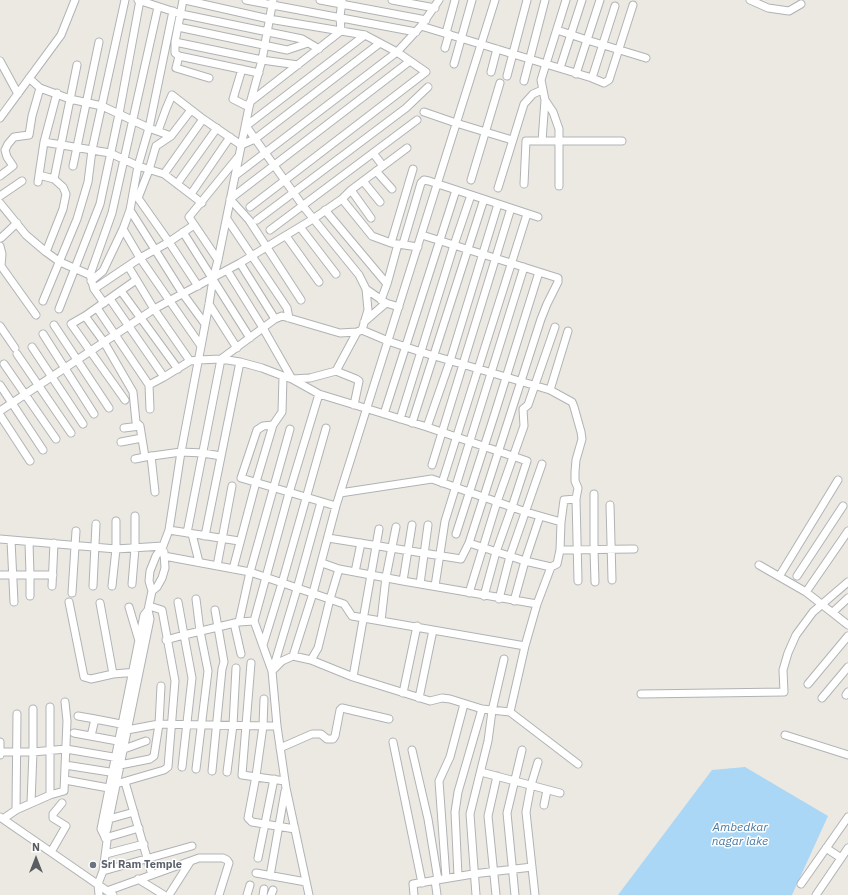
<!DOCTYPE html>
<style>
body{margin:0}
#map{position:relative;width:848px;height:895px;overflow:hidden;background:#ece9e2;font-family:"IBM Plex Sans",sans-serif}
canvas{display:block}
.north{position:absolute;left:16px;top:839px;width:40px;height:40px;-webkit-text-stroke:3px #fff;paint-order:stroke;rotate:0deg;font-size:11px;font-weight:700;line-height:16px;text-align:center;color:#5b5e61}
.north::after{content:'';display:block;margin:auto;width:14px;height:18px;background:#5b5e61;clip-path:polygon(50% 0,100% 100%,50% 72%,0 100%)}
</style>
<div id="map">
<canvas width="848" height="895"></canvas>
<div class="north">N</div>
</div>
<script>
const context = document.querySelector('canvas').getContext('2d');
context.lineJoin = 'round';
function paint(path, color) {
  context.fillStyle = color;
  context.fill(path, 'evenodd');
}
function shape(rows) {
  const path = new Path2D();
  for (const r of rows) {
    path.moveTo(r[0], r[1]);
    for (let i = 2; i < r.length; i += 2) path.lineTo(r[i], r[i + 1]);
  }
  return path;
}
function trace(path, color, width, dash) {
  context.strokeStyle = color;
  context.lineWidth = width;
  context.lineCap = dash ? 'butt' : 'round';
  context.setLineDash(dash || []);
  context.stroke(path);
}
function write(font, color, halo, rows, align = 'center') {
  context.font = font + ' "IBM Plex Sans",sans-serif';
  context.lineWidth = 3;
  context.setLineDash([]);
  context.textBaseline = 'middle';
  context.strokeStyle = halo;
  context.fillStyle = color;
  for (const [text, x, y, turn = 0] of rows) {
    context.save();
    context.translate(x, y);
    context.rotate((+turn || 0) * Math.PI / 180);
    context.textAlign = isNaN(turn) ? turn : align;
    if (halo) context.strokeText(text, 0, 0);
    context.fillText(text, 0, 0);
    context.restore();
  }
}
const water = shape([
 [745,767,828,816,792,895,618,895,712,770]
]);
const minor = shape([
 [138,0,181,14,302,39,319,49],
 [183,0,175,42,175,53,179,56,176,68,209,78],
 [185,0,269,19,365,35,397,52,426,72,250,207],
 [246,0,416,32],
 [320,0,426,20],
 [392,0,435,8],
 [750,0,768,8,789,11,801,4],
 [615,6,592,78,604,83,609,80,633,5],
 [421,26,592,78],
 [178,27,287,50,308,43],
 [557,30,587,40,600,0],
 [446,33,455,0],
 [175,42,262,60,298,65],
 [445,48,449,34],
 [179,56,259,73],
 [0,61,18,94],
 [454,64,472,0],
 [560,68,582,0],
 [242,69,233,99,249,107],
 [491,72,497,49],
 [576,74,587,40,646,58],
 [507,76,527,0],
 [29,78,40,88,70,99,102,106,149,128,171,136],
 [524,81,545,0],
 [250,102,341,31,340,17,342,0],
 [191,110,171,136,156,146,149,170,138,198,169,242,198,286],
 [424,112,456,123,512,140],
 [0,118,61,35,75,0],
 [158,131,166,109,172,95,203,119,241,145,255,139,380,43],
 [542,141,545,100],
 [44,142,110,153,138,166,164,174,202,203],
 [373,153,383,166],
 [73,166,99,42],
 [376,171,392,189],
 [164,174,203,119],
 [39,175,44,142,57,93],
 [236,175,397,52,421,26,439,0],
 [0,176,13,166,7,157,5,150,8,144,14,137,29,135,32,116,40,88],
 [54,179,77,65],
 [471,180,500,83],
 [363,181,380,202],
 [38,182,39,175,54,179,63,187,66,194,63,209,46,252],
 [177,184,217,128],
 [524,184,526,141,622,141],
 [559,186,559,129,553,112,545,100,541,80,566,0],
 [498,188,524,104,533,94,542,90],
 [351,190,371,218],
 [191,194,230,137],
 [0,196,22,181],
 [342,199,372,236,391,243,418,247],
 [0,203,26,235,46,252,60,262,90,275,94,289,104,303],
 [130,210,183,294,205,324],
 [325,210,387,284,398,244],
 [227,219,287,308,289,318],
 [257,220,406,108,428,87],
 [300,227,336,274],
 [123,229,140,258,201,346],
 [270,230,417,120],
 [183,232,250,338],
 [286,236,319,282],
 [1,238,17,223],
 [391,243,413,169],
 [403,244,421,183,424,180,429,181,538,217],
 [0,246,2,254,1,266,36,315],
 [218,260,189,217,238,157],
 [240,263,275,319],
 [128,266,154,309,190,361],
 [227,270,263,328,292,379,319,394,427,427,527,461,512,507,496,552,484,596],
 [90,275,112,213,158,7],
 [91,281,103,271,123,229,130,210,138,166,149,128,173,11],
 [94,289,140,258,169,242,194,225],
 [366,289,386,303,399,307],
 [121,291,178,369],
 [110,299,164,377],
 [301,300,249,220,230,199,410,61],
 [381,300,387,284],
 [43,301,77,219,88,182,92,150,125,0],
 [209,304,237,348],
 [97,308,149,385,150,409],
 [59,309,100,204,119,114,140,0],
 [85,316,104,342,133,392,136,422,140,426,145,457,135,459],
 [364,322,386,303],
 [54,325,109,408],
 [0,326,15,348],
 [362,330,388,341,421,352,550,390,572,402,574,407,581,432,582,439,576,460,575,472,575,481,578,488,576,499,578,581],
 [43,334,94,414],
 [32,347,83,424],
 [17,354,71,433],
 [4,364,56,439],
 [336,371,356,379,359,381,354,405],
 [0,385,43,450],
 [149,385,164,377,190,361,198,360,221,359,240,362,262,368,283,376],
 [550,390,568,331],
 [125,400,71,324,85,316,136,280],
 [0,411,154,309,240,263,313,219,342,199,351,190,407,148],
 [384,414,456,190],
 [0,415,30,461],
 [400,419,454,245,471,195],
 [412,423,484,199],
 [427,427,450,361,498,204],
 [124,428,140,426],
 [121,442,142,438],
 [151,456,155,492],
 [145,457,181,452,203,453,221,456],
 [432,465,511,208],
 [442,483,527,214],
 [594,494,594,550,595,582],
 [610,505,612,580],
 [336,506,241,478,257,430,263,426,273,425,282,412,283,376,292,379,310,378,336,371,357,332,362,330,368,310,366,289,359,275,303,206,246,126,365,35],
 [561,522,564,500,576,499],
 [169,530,239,541],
 [187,533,221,359,275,319,282,316,340,333,357,332],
 [192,534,199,562],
 [456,534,495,413,539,272],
 [205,536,240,362],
 [328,538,461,559,469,543,541,319,547,304,558,282,558,278,422,235],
 [0,539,116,549,163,546],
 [11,540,14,602],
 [469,543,525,561,551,567],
 [560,550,634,549],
 [164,556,250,572,265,577,344,604,352,616,525,646],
 [322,563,339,569,403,581,537,604],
 [759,565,806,592,848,625],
 [217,566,232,486],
 [233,569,256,482,273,425],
 [355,572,361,543],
 [0,575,30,575,29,542],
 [780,575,838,480],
 [797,576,843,506],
 [403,581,412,525],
 [132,584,135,548,135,516],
 [420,584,428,525],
 [52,586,54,543],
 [93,586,96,524],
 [112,586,116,549,116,521],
 [435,586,445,521,524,267],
 [152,591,157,587,162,578,165,568,164,552],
 [806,592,848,531],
 [72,593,76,531],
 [469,593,497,502,524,426,523,409,528,405,555,327],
 [30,596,30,575,53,575],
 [499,599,510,556,542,464],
 [514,601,525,561,540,516],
 [69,602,84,677,91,679,113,674,138,672],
 [100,603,113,674],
 [129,607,139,641],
 [833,612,848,598],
 [381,621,386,577,396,527],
 [239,622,250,572,290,429],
 [234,623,241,654],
 [166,640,184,635,178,602],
 [263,645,282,583,326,428],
 [293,656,313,593,336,506,495,0],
 [311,660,318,648,330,599,339,569],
 [251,663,242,775,285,781],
 [273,669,297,589,321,502],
 [272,671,282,661,293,656,311,660,353,677,430,701,442,698,450,699,482,709,510,712,525,646,537,604,551,567,557,564,560,550,561,522,526,512,432,479,340,493],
 [353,677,379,529],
 [808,684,848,636],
 [403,693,417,626],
 [641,694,784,692,783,670,788,653,796,635,813,612,848,582],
 [846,695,848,692],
 [419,698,433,630],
 [822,698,848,667],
 [264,699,263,726,256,776,248,818,252,822,295,829],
 [50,707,50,795],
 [510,712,578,764],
 [78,716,95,719,91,736],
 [95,719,126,725],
 [127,730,159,724,277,726],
 [74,733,123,742],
 [785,735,848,755],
 [0,742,0,755],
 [393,742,422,883],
 [280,748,312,734,321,734,327,739,333,739,335,736,340,710,342,708,389,719],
 [124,749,146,741],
 [412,750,428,819,438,880],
 [0,752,33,752,66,749,119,758],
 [65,765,116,773],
 [120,765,150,759,154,756,159,724,161,686],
 [182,767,192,678,184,635,239,622,254,621],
 [196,769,208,671,200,631,196,599],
 [212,771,222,669,224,662,215,610],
 [227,772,233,725,236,668],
 [481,772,560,793],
 [65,780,114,789],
 [125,782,152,875],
 [116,784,164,770,168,767,175,681,162,610,149,606],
 [31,803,33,752,33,709],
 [544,805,547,790],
 [16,810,17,714],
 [0,817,113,895],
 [3,819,16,810,50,795,64,791,67,721,65,702],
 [109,819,134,812],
 [105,835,107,829,150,619,148,610,152,591,149,581,150,571,156,556,163,546,169,530,181,452,209,304,213,279,218,260,249,107,262,60,273,0],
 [105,838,139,828],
 [826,848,841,858],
 [51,852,66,826,53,818,53,814,62,803],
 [106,854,144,844],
 [258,858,274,779],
 [103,871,192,846],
 [256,873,306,882],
 [270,876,285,791],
 [458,876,455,812,458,792,482,709],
 [446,878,439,781,450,757,464,704],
 [138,879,164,895],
 [435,880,437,895],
 [801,884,848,817],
 [107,891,199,858,223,858,227,860,229,863,219,895],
 [99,895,98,884,103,871,107,841,101,829,144,615,148,610],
 [169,895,190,862],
 [247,895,250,885],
 [263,895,264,889],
 [271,895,273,890],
 [309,895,286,788,277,726,272,671,254,621,289,493,319,394],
 [414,895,413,884,473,874,532,867],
 [476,895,470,814,488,741,492,711,504,659],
 [496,895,488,816,497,776],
 [515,895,507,813,522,750],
 [535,895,526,812,531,785,538,762],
 [816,895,848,848]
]);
const markers = [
 [93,865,4,"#6b7280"]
];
const worshipNames = [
 ["Sri Ram Temple",101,865]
];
const waterNames = [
 ["Ambedkar",740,828],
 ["nagar lake",740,842]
];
paint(water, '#aad7f5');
trace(minor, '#b0b3b6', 9);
trace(minor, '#fff', 7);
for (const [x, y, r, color] of markers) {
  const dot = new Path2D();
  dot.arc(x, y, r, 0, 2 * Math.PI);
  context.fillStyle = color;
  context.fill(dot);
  trace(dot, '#fff', 1.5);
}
write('bold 11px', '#5b616d', '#fff', worshipNames, 'left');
write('italic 12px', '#4a7aa4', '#fff', waterNames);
</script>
